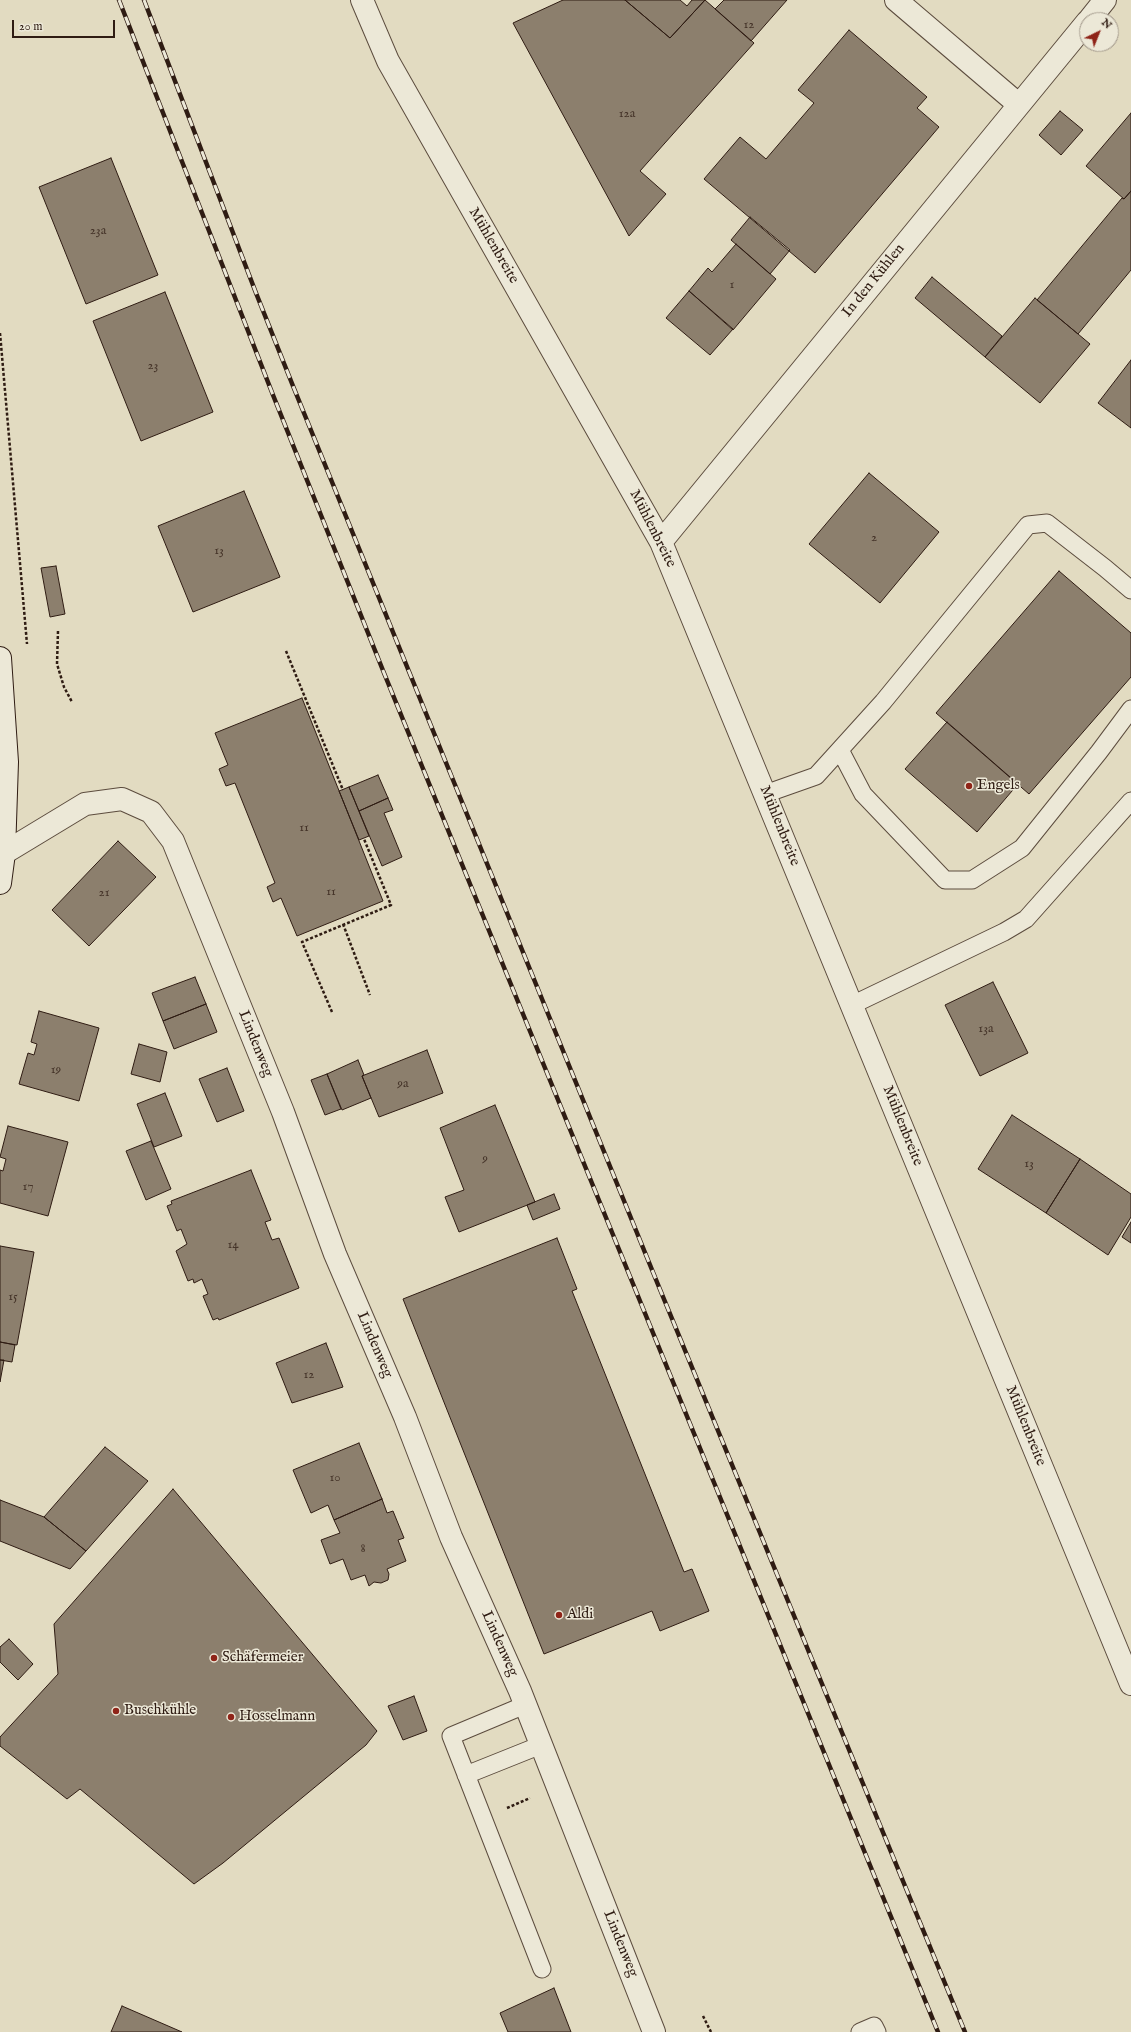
<!DOCTYPE html>
<meta charset="utf-8">
<style>
body{margin:0}
#map{position:relative;width:1131px;height:2032px;overflow:hidden;background:#e2dbc1;font-family:"IM FELL English",serif}
canvas{display:block}
.north{position:absolute;left:1079px;top:12px;width:40px;height:40px;box-sizing:border-box;background:#ece8d7;border:1px solid #a09689;border-radius:50%;rotate:43deg;font-size:11px;font-weight:700;line-height:16px;text-align:center;color:#2f1c13}
.north::after{content:'';display:block;margin:auto;width:14px;height:18px;background:#8f2418;clip-path:polygon(50% 0,100% 100%,50% 72%,0 100%)}
.scale{position:absolute;left:12px;top:20px;width:103px;height:18px;box-sizing:border-box;border:2px solid #2f1c13;border-top:0;padding-left:5px;font-size:12px;line-height:14px;white-space:nowrap;color:#2f1c13;-webkit-text-stroke:3px #ece8d7;paint-order:stroke}
</style>
<div id="map">
<canvas width="1131" height="2032"></canvas>
<div class="north">N</div>
<div class="scale">20 m</div>
</div>
<script>
const context = document.querySelector('canvas').getContext('2d');
context.lineJoin = 'round';
function paint(path, color) {
  context.fillStyle = color;
  context.fill(path, 'evenodd');
}
function shape(rows) {
  const path = new Path2D();
  for (const r of rows) {
    path.moveTo(r[0], r[1]);
    for (let i = 2; i < r.length; i += 2) path.lineTo(r[i], r[i + 1]);
  }
  return path;
}
function trace(path, color, width, dash) {
  context.strokeStyle = color;
  context.lineWidth = width;
  context.lineCap = dash ? 'butt' : 'round';
  context.setLineDash(dash || []);
  context.stroke(path);
}
function write(font, color, halo, rows, align = 'center') {
  context.font = font + ' "IM FELL English",serif';
  context.lineWidth = 3;
  context.setLineDash([]);
  context.textBaseline = 'middle';
  context.strokeStyle = halo;
  context.fillStyle = color;
  for (const [text, x, y, turn = 0] of rows) {
    context.save();
    context.translate(x, y);
    context.rotate((+turn || 0) * Math.PI / 180);
    context.textAlign = isNaN(turn) ? turn : align;
    if (halo) context.strokeText(text, 0, 0);
    context.fillText(text, 0, 0);
    context.restore();
  }
}
const building = shape([
 [563,0,625,0,670,38,705,0,754,43,640,171,666,194,629,236,513,23,563,0],
 [625,0,680,0,687,6,692,0,705,0,670,38,625,0],
 [724,0,787,0,751,41,715,9,724,0],
 [849,30,927,97,917,108,939,127,815,273,704,179,740,137,766,159,814,103,798,90,849,30],
 [1060,111,1083,130,1061,155,1039,135,1060,111],
 [1131,113,1131,191,1124,199,1086,166,1131,113],
 [111,158,158,275,86,304,39,187,111,158],
 [1131,191,1131,270,1078,334,1037,300,1122,198,1124,199,1131,191],
 [750,217,790,250,770,274,731,240,750,217],
 [736,244,776,279,733,330,689,291,708,268,712,272,736,244],
 [932,277,1002,336,985,357,915,298,932,277],
 [689,291,733,329,710,355,666,318,689,291],
 [165,292,213,412,141,441,93,321,165,292],
 [1035,298,1090,344,1040,403,985,357,1035,298],
 [1131,360,1131,428,1098,403,1131,360],
 [869,473,939,532,880,603,809,544,869,473],
 [244,491,280,577,193,612,158,526,244,491],
 [56,566,65,614,50,617,41,568,56,566],
 [1059,571,1131,633,1131,677,1029,794,936,713,1059,571],
 [302,698,383,901,297,936,281,898,273,902,267,887,275,883,235,783,226,786,219,769,228,765,215,733,302,698],
 [947,722,1018,784,977,832,905,769,947,722],
 [378,775,388,798,359,811,349,787,378,775],
 [349,787,369,836,359,840,339,791,349,787],
 [388,798,393,810,384,813,402,857,382,866,359,811,388,798],
 [118,841,156,877,89,946,52,910,118,841],
 [195,977,206,1004,163,1021,152,993,195,977],
 [993,982,1028,1053,980,1076,945,1005,993,982],
 [206,1004,217,1032,174,1049,163,1021,206,1004],
 [39,1011,99,1028,79,1101,19,1084,28,1053,34,1055,37,1044,31,1042,39,1011],
 [139,1044,167,1052,160,1082,131,1074,139,1044],
 [427,1050,443,1093,379,1117,362,1076,427,1050],
 [358,1060,364,1075,362,1076,371,1098,342,1110,327,1074,358,1060],
 [227,1068,244,1111,217,1122,199,1079,227,1068],
 [327,1074,341,1109,325,1115,311,1080,327,1074],
 [165,1093,182,1136,154,1147,137,1104,165,1093],
 [495,1105,535,1202,459,1232,445,1197,464,1190,440,1128,495,1105],
 [1012,1115,1080,1159,1046,1213,978,1169,1012,1115],
 [8,1126,68,1142,48,1216,0,1203,0,1170,3,1171,6,1159,0,1157,8,1126],
 [151,1141,171,1189,146,1200,126,1151,151,1141],
 [1080,1159,1131,1194,1131,1217,1108,1255,1046,1213,1080,1159],
 [251,1170,271,1220,265,1222,272,1240,279,1238,299,1288,219,1320,218,1318,213,1320,203,1296,208,1294,202,1279,194,1283,193,1279,188,1281,176,1251,187,1244,181,1229,177,1231,167,1206,172,1204,171,1201,251,1170],
 [554,1194,560,1209,533,1220,527,1205,554,1194],
 [1131,1222,1131,1243,1122,1237,1131,1222],
 [557,1238,577,1289,572,1291,684,1572,692,1569,709,1611,660,1631,652,1611,544,1654,403,1299,557,1238],
 [0,1246,34,1252,17,1345,0,1342,0,1246],
 [0,1342,15,1345,12,1362,0,1360,0,1342],
 [326,1343,343,1387,292,1403,276,1363,326,1343],
 [0,1360,4,1360,0,1382,0,1360],
 [359,1443,382,1499,334,1520,328,1505,311,1513,293,1470,359,1443],
 [105,1447,148,1481,86,1551,44,1517,105,1447],
 [173,1489,377,1731,366,1745,223,1863,194,1884,80,1789,67,1799,0,1746,0,1737,58,1674,54,1624,173,1489],
 [382,1499,387,1513,393,1511,404,1538,398,1540,406,1561,387,1569,389,1574,388,1580,381,1583,374,1582,369,1586,365,1575,351,1580,343,1559,330,1564,321,1540,340,1533,334,1520,382,1499],
 [0,1500,44,1517,86,1551,70,1569,0,1541,0,1500],
 [9,1639,33,1664,18,1680,0,1662,0,1647,9,1639],
 [414,1696,427,1731,403,1740,388,1706,414,1696],
 [554,1988,571,2032,508,2032,500,2013,554,1988],
 [122,2006,182,2032,111,2032,122,2006]
]);
const path = shape([
 [0,333,27,644],
 [58,631,57,664,64,687,72,702],
 [286,651,343,790],
 [343,924,370,995],
 [332,1012,302,942,391,905,364,839],
 [507,1808,530,1798],
 [703,2016,711,2032]
]);
const service = shape([
 [840,750,863,794,945,880,972,880,1022,848,1099,752,1131,709],
 [765,794,816,776,883,702,1028,525,1047,523,1105,568,1131,590],
 [852,1005,1004,932,1026,919,1131,801],
 [525,1705,451,1736,542,1969],
 [466,1775,541,1745],
 [860,2032,874,2026,877,2032]
]);
const minor = shape([
 [362,0,388,61,661,542,1131,1684],
 [896,0,1018,104],
 [1089,20,1105,0],
 [661,542,1087,22],
 [4,853,85,804,122,799,151,812,173,841,283,1112,335,1254,405,1417,451,1537,520,1691,654,2032]
]);
const secondary = shape([
 [0,658,7,762,4,853,0,883]
]);
const rail = shape([
 [119,0,273,395,384,673,938,2032],
 [144,0,256,293,293,386,659,1287,965,2032]
]);
const markers = [
 [969,786,4,"#8f2418"],
 [559,1615,4,"#8f2418"],
 [214,1658,4,"#8f2418"],
 [116,1711,4,"#8f2418"],
 [231,1717,4,"#8f2418"]
];
const numberNames = [
 ["12",749,25],
 ["12a",627,114],
 ["23a",98,231],
 ["1",732,285],
 ["23",153,366],
 ["2",874,538],
 ["13",219,551],
 ["11",304,828],
 ["11",331,892],
 ["21",104,893],
 ["13a",986,1029],
 ["19",56,1070],
 ["9a",403,1084],
 ["9",485,1159],
 ["13",1029,1164],
 ["17",28,1187],
 ["14",233,1245],
 ["15",13,1297],
 ["12",309,1375],
 ["10",335,1478],
 ["8",363,1549]
];
const streetNames = [
 ["Mühlenbreite",493,246,60],
 ["In den Kühlen",874,281,-51],
 ["Mühlenbreite",652,529,63],
 ["Mühlenbreite",779,826,68],
 ["Lindenweg",255,1044,68],
 ["Mühlenbreite",902,1126,68],
 ["Lindenweg",374,1345,67],
 ["Mühlenbreite",1025,1426,68],
 ["Lindenweg",499,1644,66],
 ["Lindenweg",620,1944,68]
];
const poiNames = [
 ["Engels",977,786],
 ["Aldi",567,1615],
 ["Schäfermeier",222,1658],
 ["Buschkühle",124,1711],
 ["Hosselmann",239,1717]
];
paint(building, '#8c7f6d');
trace(building, '#2f1c13', 1);
trace(service, '#5c4c3e', 19);
trace(minor, '#5c4c3e', 24);
trace(secondary, '#2f1c13', 24);
trace(path, '#2f1c13', 2.5, [3, 2]);
trace(service, '#ece8d7', 17);
trace(minor, '#ece8d7', 22);
trace(secondary, '#ece8d7', 22);
trace(rail, '#2f1c13', 4.5);
trace(rail, '#ece8d7', 3, [9]);
for (const [x, y, r, color] of markers) {
  const dot = new Path2D();
  dot.arc(x, y, r, 0, 2 * Math.PI);
  context.fillStyle = color;
  context.fill(dot);
  trace(dot, '#ece8d7', 1.5);
}
write('13px', '#46352a', null, numberNames);
write('15px', '#2f1c13', '#ece8d7', streetNames);
write('15px', '#2f1c13', '#ece8d7', poiNames, 'left');
</script>
